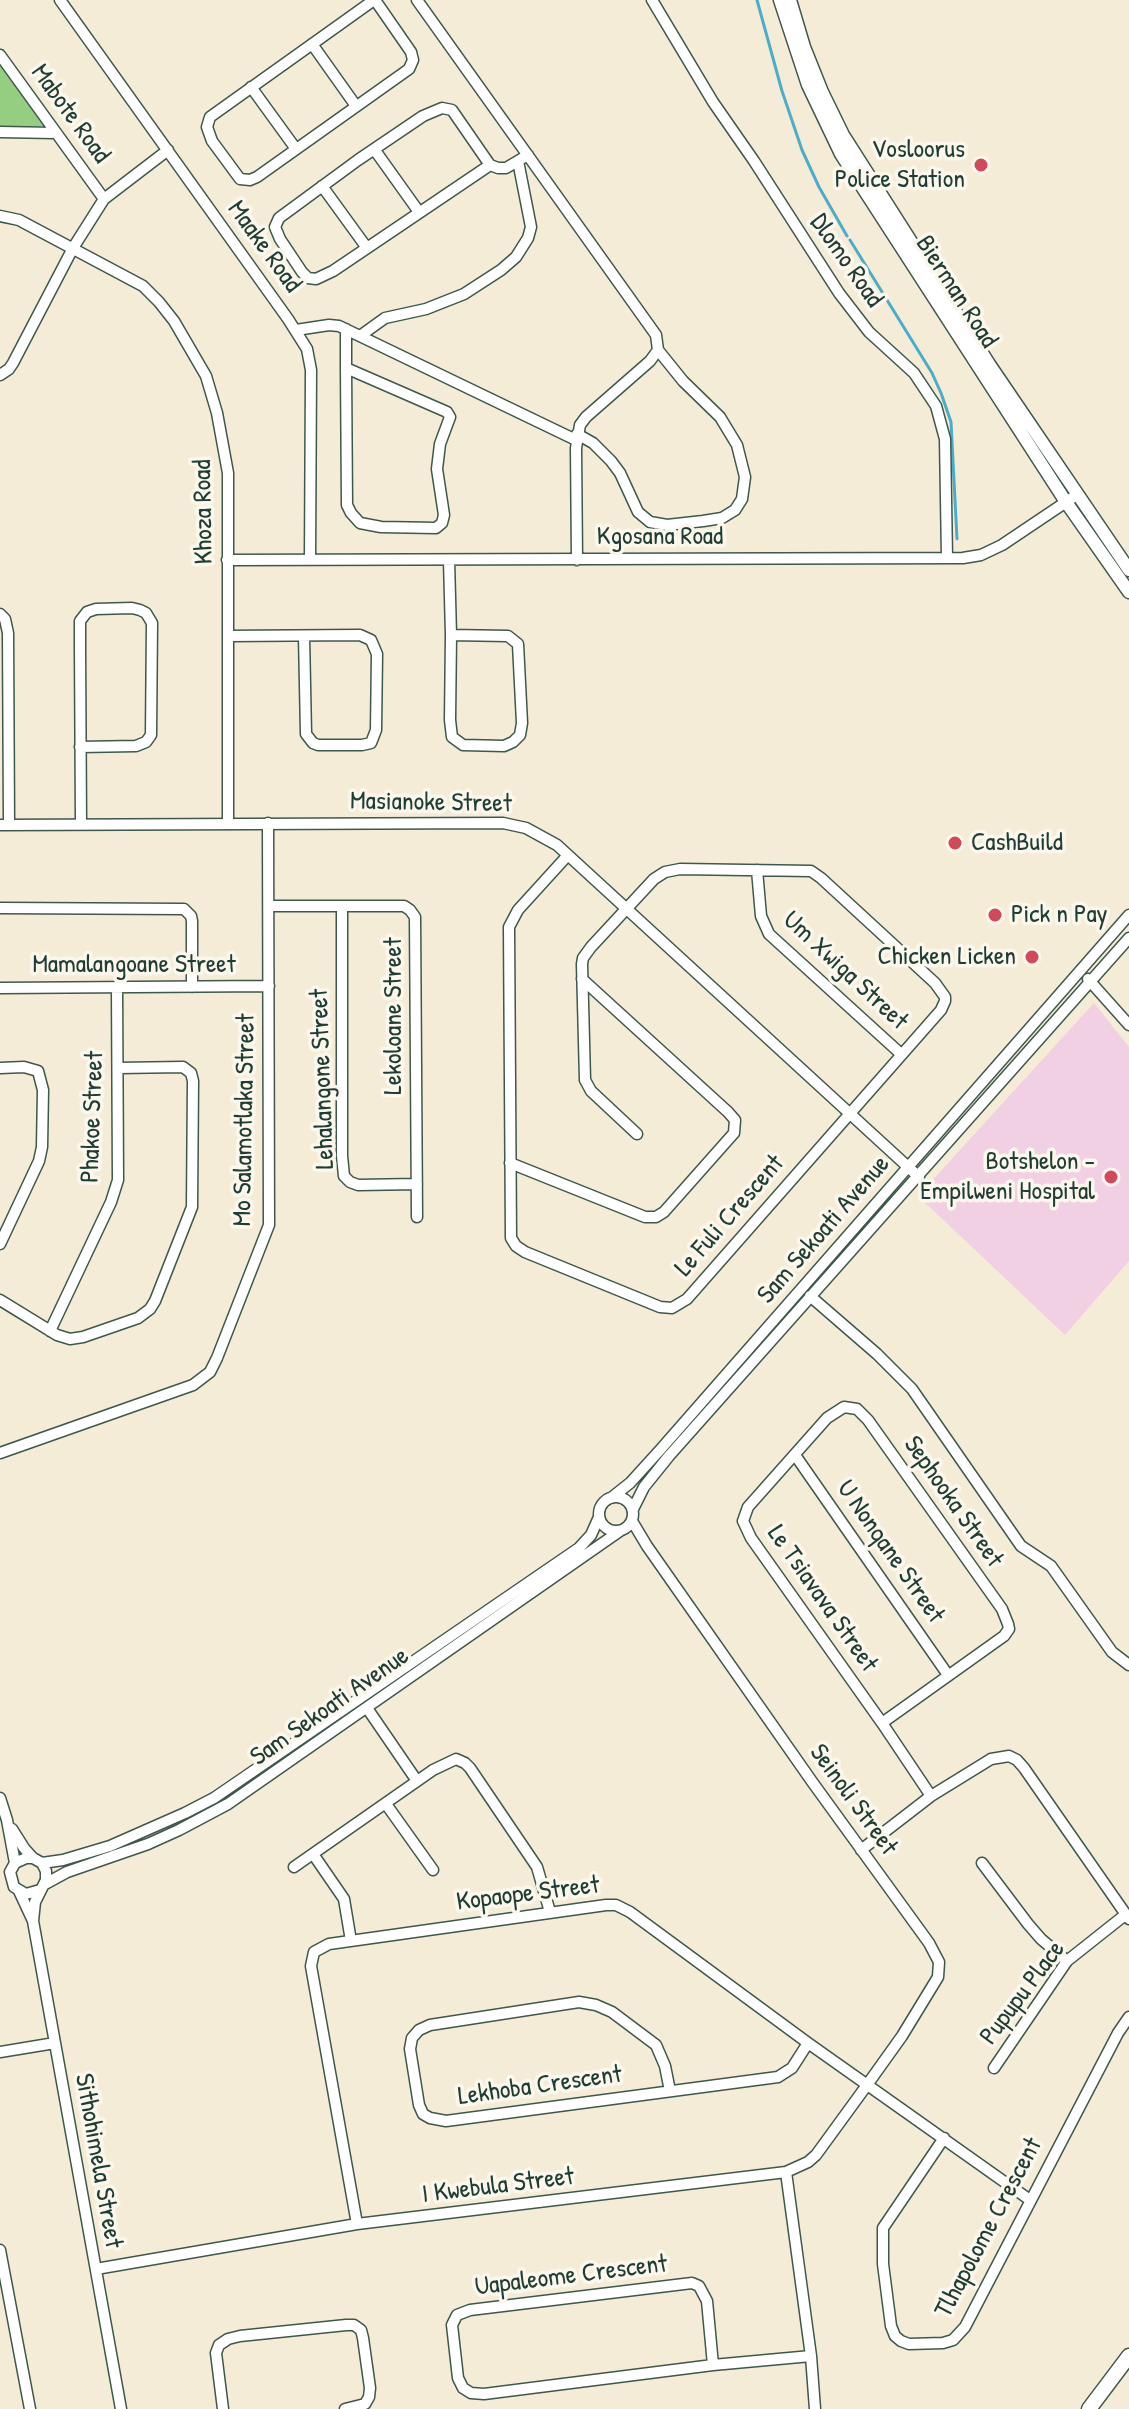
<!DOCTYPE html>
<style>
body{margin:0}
canvas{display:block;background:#f4ecd7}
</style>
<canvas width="1129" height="2409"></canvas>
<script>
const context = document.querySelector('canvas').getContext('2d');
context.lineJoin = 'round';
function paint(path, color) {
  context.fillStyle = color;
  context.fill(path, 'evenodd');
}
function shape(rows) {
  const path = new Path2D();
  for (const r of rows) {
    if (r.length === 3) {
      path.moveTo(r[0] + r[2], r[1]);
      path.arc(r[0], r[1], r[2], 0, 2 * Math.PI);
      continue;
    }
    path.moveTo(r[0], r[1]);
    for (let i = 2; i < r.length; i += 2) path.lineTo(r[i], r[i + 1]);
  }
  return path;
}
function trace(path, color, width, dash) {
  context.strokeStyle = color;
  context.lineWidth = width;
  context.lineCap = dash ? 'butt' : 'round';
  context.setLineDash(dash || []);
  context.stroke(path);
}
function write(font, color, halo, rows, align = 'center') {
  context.font = font + ' "Patrick Hand",sans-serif';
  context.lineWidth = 7;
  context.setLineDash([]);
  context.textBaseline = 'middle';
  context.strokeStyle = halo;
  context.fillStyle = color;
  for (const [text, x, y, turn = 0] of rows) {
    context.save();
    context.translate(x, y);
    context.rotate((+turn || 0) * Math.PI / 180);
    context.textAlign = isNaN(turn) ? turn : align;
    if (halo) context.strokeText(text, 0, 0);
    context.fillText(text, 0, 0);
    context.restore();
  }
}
const built = shape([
 [1094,1003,1129,1047,1129,1261,1065,1335,918,1196]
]);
const green = shape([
 [0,61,43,121,44,126,0,128]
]);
const stream = shape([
 [757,0,782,91,802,150,819,187,847,236],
 [850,240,932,373,941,393,951,422,957,539]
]);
const minor = shape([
 [60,0,288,319,307,349,311,370,310,560],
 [374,0,210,117,207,127,212,141,240,179,250,180,257,177,409,69,413,60,411,52,375,0],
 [417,0,656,335,658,350,650,361,586,417,580,425,576,448,577,560],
 [652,0,713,102,754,161,839,293,869,332,914,373,936,406,945,439,947,558],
 [312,44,356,106],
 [0,55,104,199],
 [251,87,296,149],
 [0,132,55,133],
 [374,149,419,212],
 [490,165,333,271,316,279,308,278,302,272,280,239,275,227,279,218,358,160,423,116,442,108,452,110,490,165,498,168,506,168,528,155],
 [322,186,367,248],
 [0,216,19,220,143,286,159,302,174,321,206,376,217,413,228,473,228,823],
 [346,329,346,368,347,505,351,513,360,523,381,527,436,528,442,523,444,515,437,469,440,444,450,417,447,412,346,368],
 [296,330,329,325,339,326,576,440],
 [360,336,385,318,426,309,464,294,501,270,516,257,528,238,531,227,518,161],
 [0,375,9,369,13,363,73,248,104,199,168,150],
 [577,434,593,443,611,461,620,473,638,512,650,522,667,525,703,521,722,518,735,510,742,499,745,477,737,445,720,417,683,381,658,350],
 [227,560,963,558,981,555,1002,545,1072,498],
 [449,560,451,635,450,720,452,737,463,745,504,746,513,742,520,735,522,723,518,644,508,636,451,635],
 [0,614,5,619,8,633,9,825],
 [228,636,360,635,371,640,377,654,376,730,371,743,362,745,318,745,313,743,306,734,304,636],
 [80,747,136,746,146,742,151,735,152,623,146,613,140,610,132,608,96,609,87,612,80,621,80,648,81,824],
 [0,825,503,823,526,828,557,845,919,1177],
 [568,855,518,910,509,927,511,1238,516,1246,525,1252,660,1307,672,1308,687,1299,941,1010,945,1001,945,997,935,983,821,878,811,871,680,869,665,872,654,879,591,947,583,958,582,964,585,1080,591,1091,637,1134],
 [757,870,761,916,769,934,901,1054],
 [269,906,404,906,410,910,415,917,417,1217],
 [342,907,342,1156,344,1176,350,1182,358,1185,417,1184],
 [0,908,184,909,191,916,192,921,192,987],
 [1088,979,1129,1025],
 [0,988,269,986],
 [0,1068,24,1067,38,1071,43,1090,42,1147,39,1161,0,1244],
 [510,1163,645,1217,656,1217,664,1212,734,1133,735,1120,728,1112,582,979],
 [810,1296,877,1354,912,1389,1021,1546,1051,1566,1112,1652,1129,1665],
 [0,1300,57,1335,70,1339,83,1337,138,1318,150,1309,155,1301,192,1207,193,1081,191,1073,183,1067,118,1068],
 [50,1331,111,1202,118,1180,117,987],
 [0,1453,193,1385,210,1372,217,1358,269,1225,268,823],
 [795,1455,948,1675],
 [616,1514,17],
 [611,1498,630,1483,660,1450,1129,915],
 [633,1509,644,1487,669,1456,1129,938],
 [367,1708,417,1781],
 [882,1723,1004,1636,1009,1629,1008,1624,1002,1609,868,1420,857,1409,844,1407,827,1418,748,1507,743,1521,751,1538,882,1723,931,1796],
 [0,1798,7,1820,15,1863],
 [386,1804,433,1870],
 [12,1829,24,1848,33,1858],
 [861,1850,931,1796,991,1759,1009,1756,1017,1760,1024,1768,1129,1919],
 [313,1854,344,1899,351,1941],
 [42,1863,63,1860,110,1846,185,1813,214,1798,579,1548,591,1535,599,1517],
 [982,1863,1028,1924,1041,1939,1067,1961],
 [294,1867,433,1770,456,1759,465,1763,470,1768,537,1867,550,1912],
 [45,1884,67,1872,148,1844,179,1830,228,1804,620,1531],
 [40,1890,26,1894,14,1887,10,1872,15,1863,26,1858,33,1858,42,1863,46,1871,46,1880,35,1902,33,1921,121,2409],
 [19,1891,33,1921],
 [0,2052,55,2043],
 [994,2068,1067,1961,1125,1915],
 [670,2091,665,2066,656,2045,612,2012,596,2005,579,2002,430,2025,419,2030,412,2038,410,2049,419,2105,423,2114,430,2118,446,2121,778,2077,792,2068,808,2043],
 [944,2138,883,2228,883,2264,891,2326,895,2336,901,2341,909,2344,943,2343,953,2340,965,2327,1118,2033,1129,2017],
 [786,2172,811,2356,815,2409],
 [357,2224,311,1966,314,1952,329,1944,606,1905,616,1905,630,1912,808,2043,1030,2200],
 [0,2250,30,2409],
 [96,2269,357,2224,786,2172,808,2162,816,2155,867,2085,902,2036,938,1977,939,1962,929,1943,813,1783,647,1546,632,1521],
 [713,2365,707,2301,699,2286,692,2283,470,2310,457,2315,452,2325,458,2378,463,2388,471,2393,484,2394,713,2365,811,2356],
 [223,2409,216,2353,219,2345,228,2339,240,2336,346,2325,354,2325,361,2330,363,2338,370,2388,369,2397,365,2404,345,2409]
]);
const major = shape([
 [780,0,808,85,841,154,1066,502,1129,592],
 [790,0,804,47,822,92,843,135,989,364,1129,570]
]);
const highway = shape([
 [1089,2409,1129,2356]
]);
const markers = [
 [981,165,8,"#d1495b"],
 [955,843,8,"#d1495b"],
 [995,915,8,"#d1495b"],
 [1032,957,8,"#d1495b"],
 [1111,1177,8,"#d1495b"]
];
const streetNames = [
 ["Mabote Road",70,114,54],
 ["Maake Road",264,247,54],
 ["Dlomo Road",846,261,55],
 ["Bierman Road",956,292,57],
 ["Khoza Road",204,512,-91],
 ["Kgosana Road",660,537],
 ["Masianoke Street",431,803,1],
 ["Mamalangoane Street",134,965],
 ["Um Xwiga Street",845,971,43],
 ["Lekoloane Street",394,1016,-90],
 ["Lehalangone Street",323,1079,-92],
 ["Phakoe Street",93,1117,-88],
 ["Mo Salamotlaka Street",245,1120,-89],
 ["Le Fuli Crescent",730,1216,-49],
 ["Sam Sekoati Avenue",824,1230,-49],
 ["Sephooka Street",953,1502,55],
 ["U Nonqane Street",890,1552,55],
 ["Le Tsiavava Street",822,1599,55],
 ["Sam Sekoati Avenue",330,1707,-35],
 ["Seinoli Street",853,1800,54],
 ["Kopaope Street",528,1894,-7],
 ["Pupupu Place",1023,1993,-53],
 ["Lekhoba Crescent",540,2086,-8],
 ["Sithohimela Street",98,2161,80],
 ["I Kwebula Street",498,2186,-7],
 ["Tlhapolome Crescent",989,2228,-62],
 ["Uapaleome Crescent",571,2276,-7]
];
const poiNames = [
 ["Vosloorus",965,150],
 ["Police Station",965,180],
 ["CashBuild",971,843,"left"],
 ["Pick n Pay",1011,915,"left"],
 ["Chicken Licken",1016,957],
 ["Botshelon -",1095,1162],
 ["Empilweni Hospital",1095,1192]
];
paint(built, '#f1d0e3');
paint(green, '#96ce81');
trace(stream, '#4badca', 3);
trace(minor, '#3f574c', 13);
trace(major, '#3f574c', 15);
trace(highway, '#3f574c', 17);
trace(minor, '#fff', 10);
trace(major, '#fff', 12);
trace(highway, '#fff', 14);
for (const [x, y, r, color] of markers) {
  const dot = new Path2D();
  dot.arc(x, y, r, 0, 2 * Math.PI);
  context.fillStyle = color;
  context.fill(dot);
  trace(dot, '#fbf7ec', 3);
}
write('26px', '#1f3d34', '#fbf7ec', streetNames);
write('26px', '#1f3d34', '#fbf7ec', poiNames, 'right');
</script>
